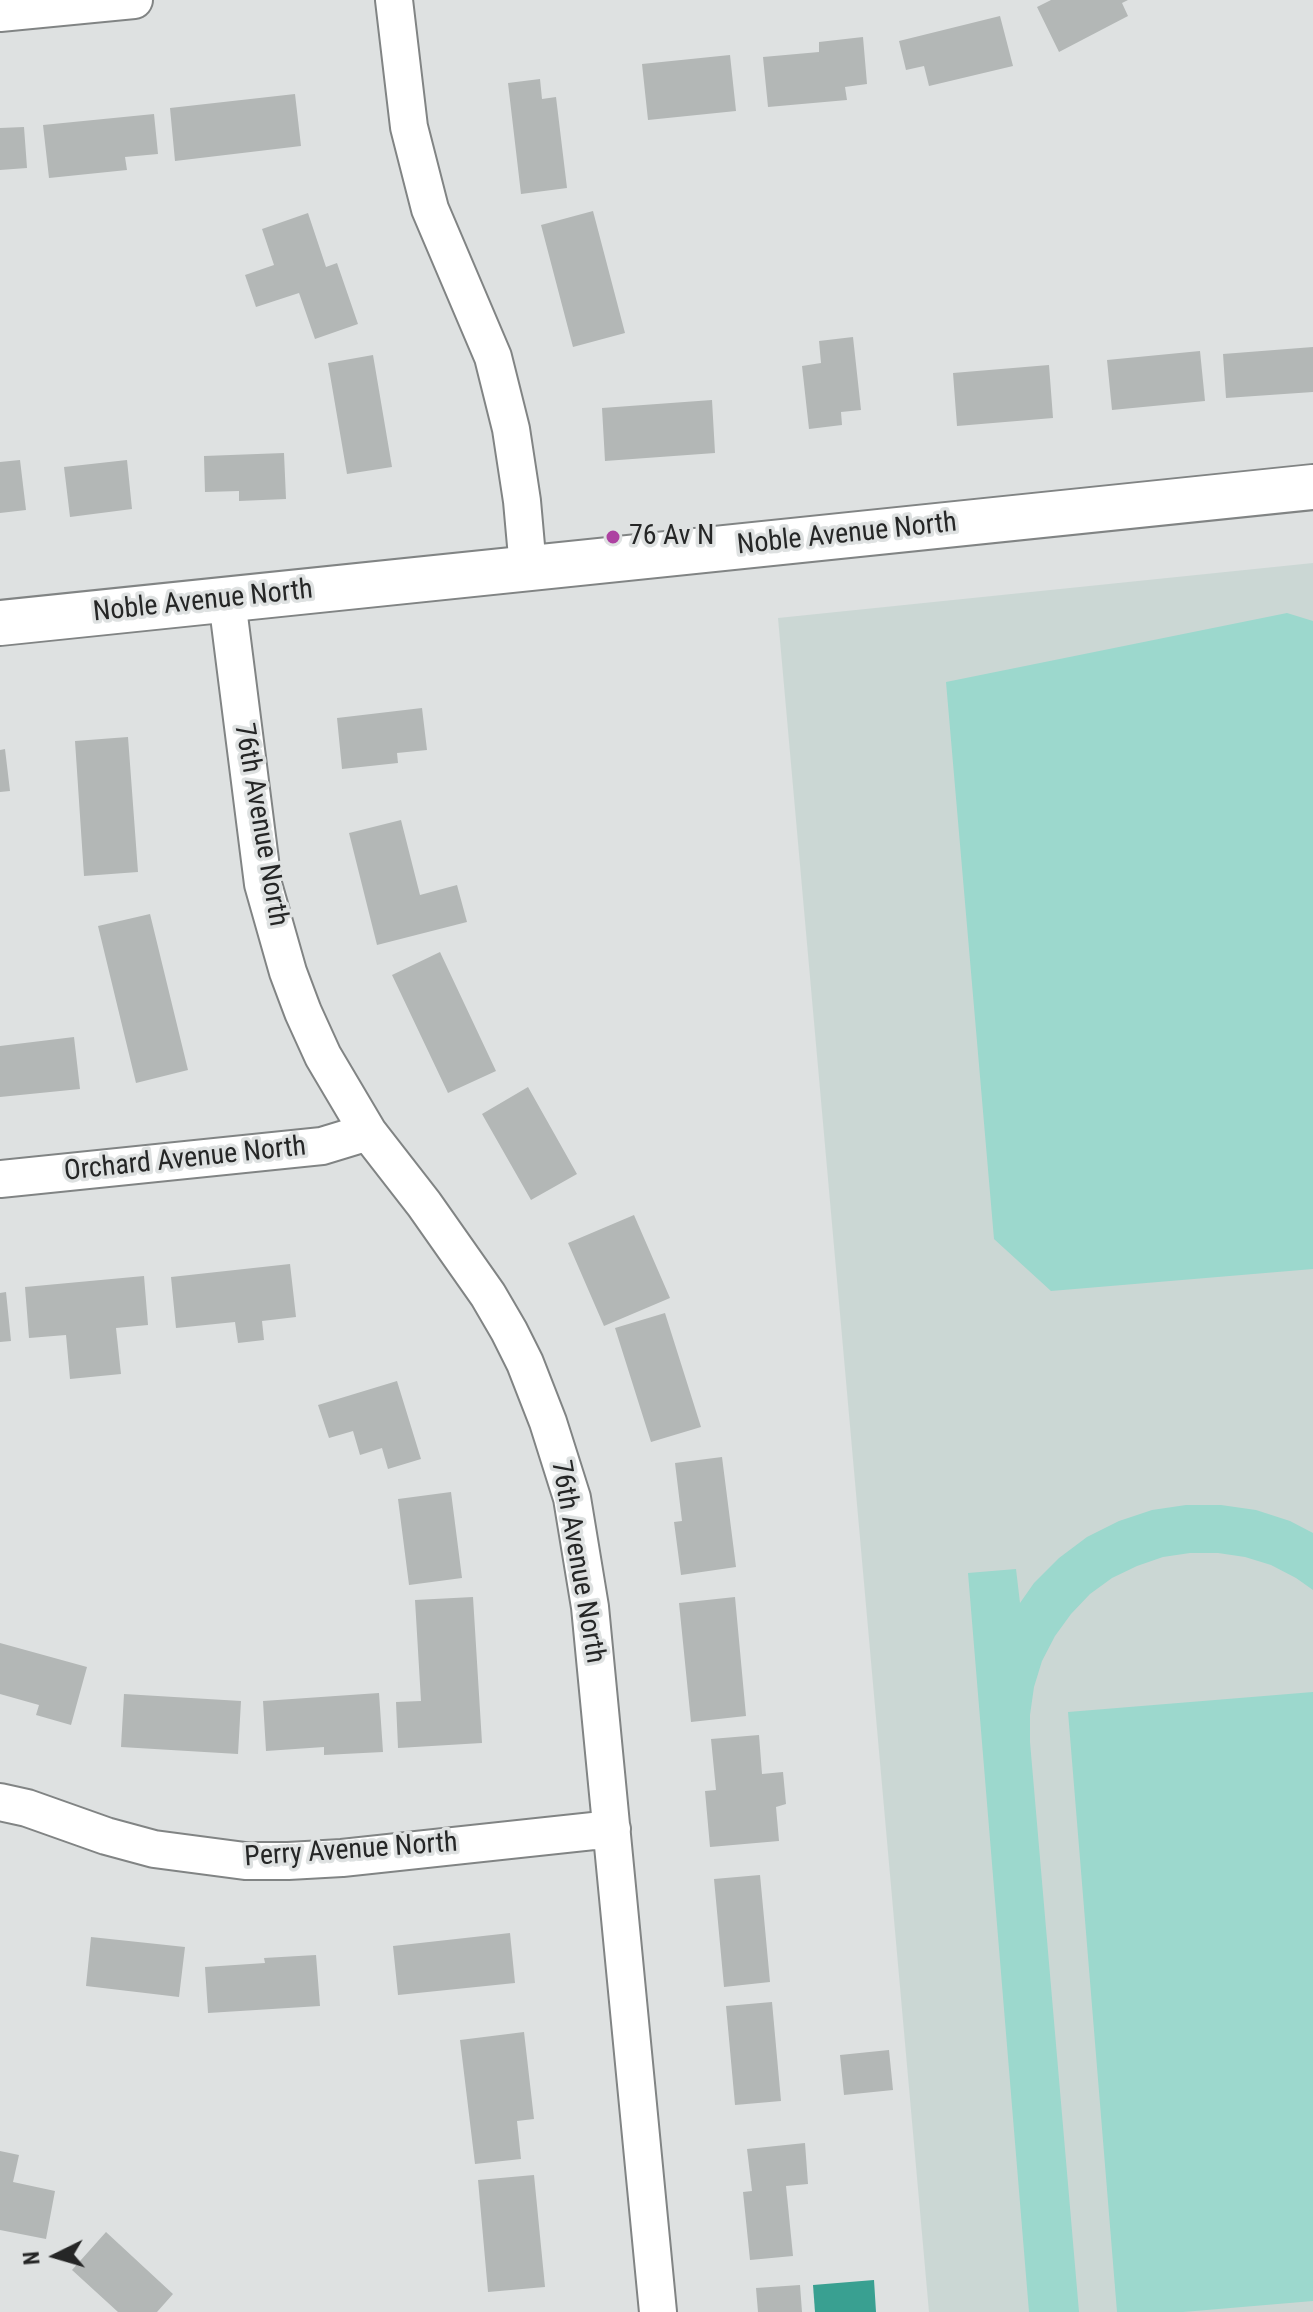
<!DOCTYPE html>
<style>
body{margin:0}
#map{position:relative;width:1313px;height:2312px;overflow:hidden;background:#dee1e1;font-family:"Roboto Condensed",sans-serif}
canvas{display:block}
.north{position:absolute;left:16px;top:2216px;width:80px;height:80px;-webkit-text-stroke:6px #dee1e1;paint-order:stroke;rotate:265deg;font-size:22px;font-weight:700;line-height:32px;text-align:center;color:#252626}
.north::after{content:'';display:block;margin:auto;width:28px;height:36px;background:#252626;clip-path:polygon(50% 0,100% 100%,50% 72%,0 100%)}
</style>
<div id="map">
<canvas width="1313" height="2312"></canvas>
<div class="north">N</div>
</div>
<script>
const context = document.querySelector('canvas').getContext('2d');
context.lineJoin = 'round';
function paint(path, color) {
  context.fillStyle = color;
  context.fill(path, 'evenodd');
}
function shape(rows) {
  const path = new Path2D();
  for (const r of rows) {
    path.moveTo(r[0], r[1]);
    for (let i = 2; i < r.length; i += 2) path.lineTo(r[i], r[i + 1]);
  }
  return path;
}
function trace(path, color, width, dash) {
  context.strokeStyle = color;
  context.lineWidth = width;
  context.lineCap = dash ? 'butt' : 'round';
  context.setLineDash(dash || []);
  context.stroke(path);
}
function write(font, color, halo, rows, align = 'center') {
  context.font = font + ' "Roboto Condensed",sans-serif';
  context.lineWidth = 7;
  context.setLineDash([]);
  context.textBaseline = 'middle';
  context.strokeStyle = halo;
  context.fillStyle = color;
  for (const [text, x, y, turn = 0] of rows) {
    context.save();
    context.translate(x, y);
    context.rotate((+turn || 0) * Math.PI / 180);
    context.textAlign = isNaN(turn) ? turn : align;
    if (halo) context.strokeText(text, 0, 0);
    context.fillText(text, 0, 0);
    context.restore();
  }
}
const built = shape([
 [1313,563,1313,2312,929,2312,778,618]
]);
const green = shape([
 [1287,613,1313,621,1313,1269,1051,1291,994,1239,946,682],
 [1186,1505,1221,1505,1256,1510,1290,1521,1313,1533,1313,1590,1296,1578,1271,1565,1245,1557,1218,1553,1190,1553,1163,1557,1137,1566,1112,1578,1090,1594,1071,1614,1055,1636,1042,1661,1034,1687,1030,1715,1030,1742,1079,2312,1029,2312,968,1573,1016,1569,1020,1603,1034,1583,1059,1558,1087,1537,1119,1521,1152,1510],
 [1313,1692,1313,2301,1183,2312,1117,2312,1068,1712]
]);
const water = shape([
 [874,2280,876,2312,815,2312,813,2285]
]);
const building = shape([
 [1051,0,1128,0,1122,3,1128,16,1059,52,1037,7],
 [1000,16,1013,66,929,86,924,66,906,70,899,41],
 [863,37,867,84,845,87,847,100,768,107,763,57,819,52,819,42],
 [730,55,736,111,648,120,642,64],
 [540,79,542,99,556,97,567,188,521,194,508,83],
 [295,94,301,146,175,161,170,108],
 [154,114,158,154,125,157,127,170,49,178,43,125],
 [24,127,27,168,0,170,0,128],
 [593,211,625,333,573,347,541,225],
 [308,213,326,267,337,263,358,324,315,339,299,293,256,307,245,275,274,265,262,229],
 [853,337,861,410,841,412,842,425,809,429,802,366,821,363,819,341],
 [1313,347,1313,392,1226,398,1223,354],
 [1200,351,1205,401,1112,410,1107,360],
 [373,355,392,467,347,474,328,363],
 [1049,365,1053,418,957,426,953,373],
 [712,400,715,453,605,461,602,408],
 [284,453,286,499,239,501,239,491,205,492,204,456],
 [20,460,26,510,0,513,0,462],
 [127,460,132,509,70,517,64,467],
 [422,708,427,750,397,753,398,763,342,769,337,718],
 [128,737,138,872,84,876,75,741],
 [5,749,10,791,0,792,0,750],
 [401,820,420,895,457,885,467,922,377,945,349,833],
 [150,914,188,1070,136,1083,98,926],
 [440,952,496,1071,448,1093,392,975],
 [74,1037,80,1089,0,1097,0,1046],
 [528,1087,577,1174,531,1200,482,1114],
 [634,1215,670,1298,604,1326,568,1243],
 [290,1264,296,1317,262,1321,264,1340,238,1343,235,1322,176,1328,171,1277],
 [144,1276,148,1325,116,1328,121,1374,70,1379,66,1335,29,1338,25,1287],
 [6,1292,11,1341,0,1342,0,1293],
 [665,1313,701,1427,651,1442,615,1328],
 [397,1381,421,1459,388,1469,382,1448,360,1455,353,1431,329,1438,318,1405],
 [722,1457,736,1567,681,1575,674,1522,682,1521,675,1463],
 [451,1492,462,1578,409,1585,398,1499],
 [473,1597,482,1743,398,1748,396,1702,421,1701,415,1600],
 [735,1597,746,1716,691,1722,679,1603],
 [0,1643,87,1667,71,1725,36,1715,39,1705,0,1694],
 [379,1693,383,1752,324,1755,324,1747,266,1751,263,1701],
 [124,1694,241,1701,238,1754,121,1747],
 [759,1735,762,1774,783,1772,786,1804,776,1807,779,1841,710,1847,705,1791,716,1790,711,1739],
 [760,1875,770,1982,724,1987,714,1879],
 [510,1933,515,1983,398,1995,393,1946],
 [91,1937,185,1947,179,1997,86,1986],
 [316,1955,320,2006,208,2013,205,1967,265,1963,264,1958],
 [772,2002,781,2101,735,2105,726,2006],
 [524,2032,534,2119,517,2121,521,2159,475,2164,460,2040],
 [889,2050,893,2090,844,2095,840,2055],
 [805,2143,808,2184,786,2186,793,2256,750,2260,743,2192,752,2191,747,2149],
 [0,2151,19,2155,13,2182,55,2191,46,2239,0,2230],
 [534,2175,545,2287,488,2292,478,2180],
 [106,2232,173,2294,157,2312,118,2312,72,2270],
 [800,2285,802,2312,758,2312,756,2288]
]);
const minor = shape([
 [394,0,409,127,430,209,493,357,511,429,522,501,528,568],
 [0,13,134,0],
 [227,600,263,884,288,972,303,1012,323,1056,368,1132,424,1204,488,1295,509,1331,525,1363,548,1422,572,1498,590,1607,658,2312],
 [0,1179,322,1146,368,1132],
 [0,1802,27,1808,106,1836,154,1849,245,1861,288,1861,342,1858,612,1829]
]);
const tertiary = shape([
 [0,623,1313,487]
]);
const markers = [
 [613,537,8,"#ad41a1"]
];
const streetNames = [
 ["Noble Avenue North",847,535,-6],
 ["Noble Avenue North",203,602,-6],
 ["76th Avenue North",260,825,80],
 ["Orchard Avenue North",185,1160,-6],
 ["76th Avenue North",577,1562,80],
 ["Perry Avenue North",351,1851,-4]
];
const poiNames = [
 ["76 Av N",629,537]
];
paint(built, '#cbd7d4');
paint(green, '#9cd8cd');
paint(water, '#39a091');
paint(building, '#b3b7b6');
trace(minor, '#818484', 40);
trace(tertiary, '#818484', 48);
trace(minor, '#fff', 36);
trace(tertiary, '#fff', 44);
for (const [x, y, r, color] of markers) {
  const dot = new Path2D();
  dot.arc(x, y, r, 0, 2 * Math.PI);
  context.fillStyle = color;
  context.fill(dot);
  trace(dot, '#dee1e1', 3);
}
write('28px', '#252626', '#dee1e1', streetNames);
write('28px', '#252626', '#dee1e1', poiNames, 'left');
</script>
